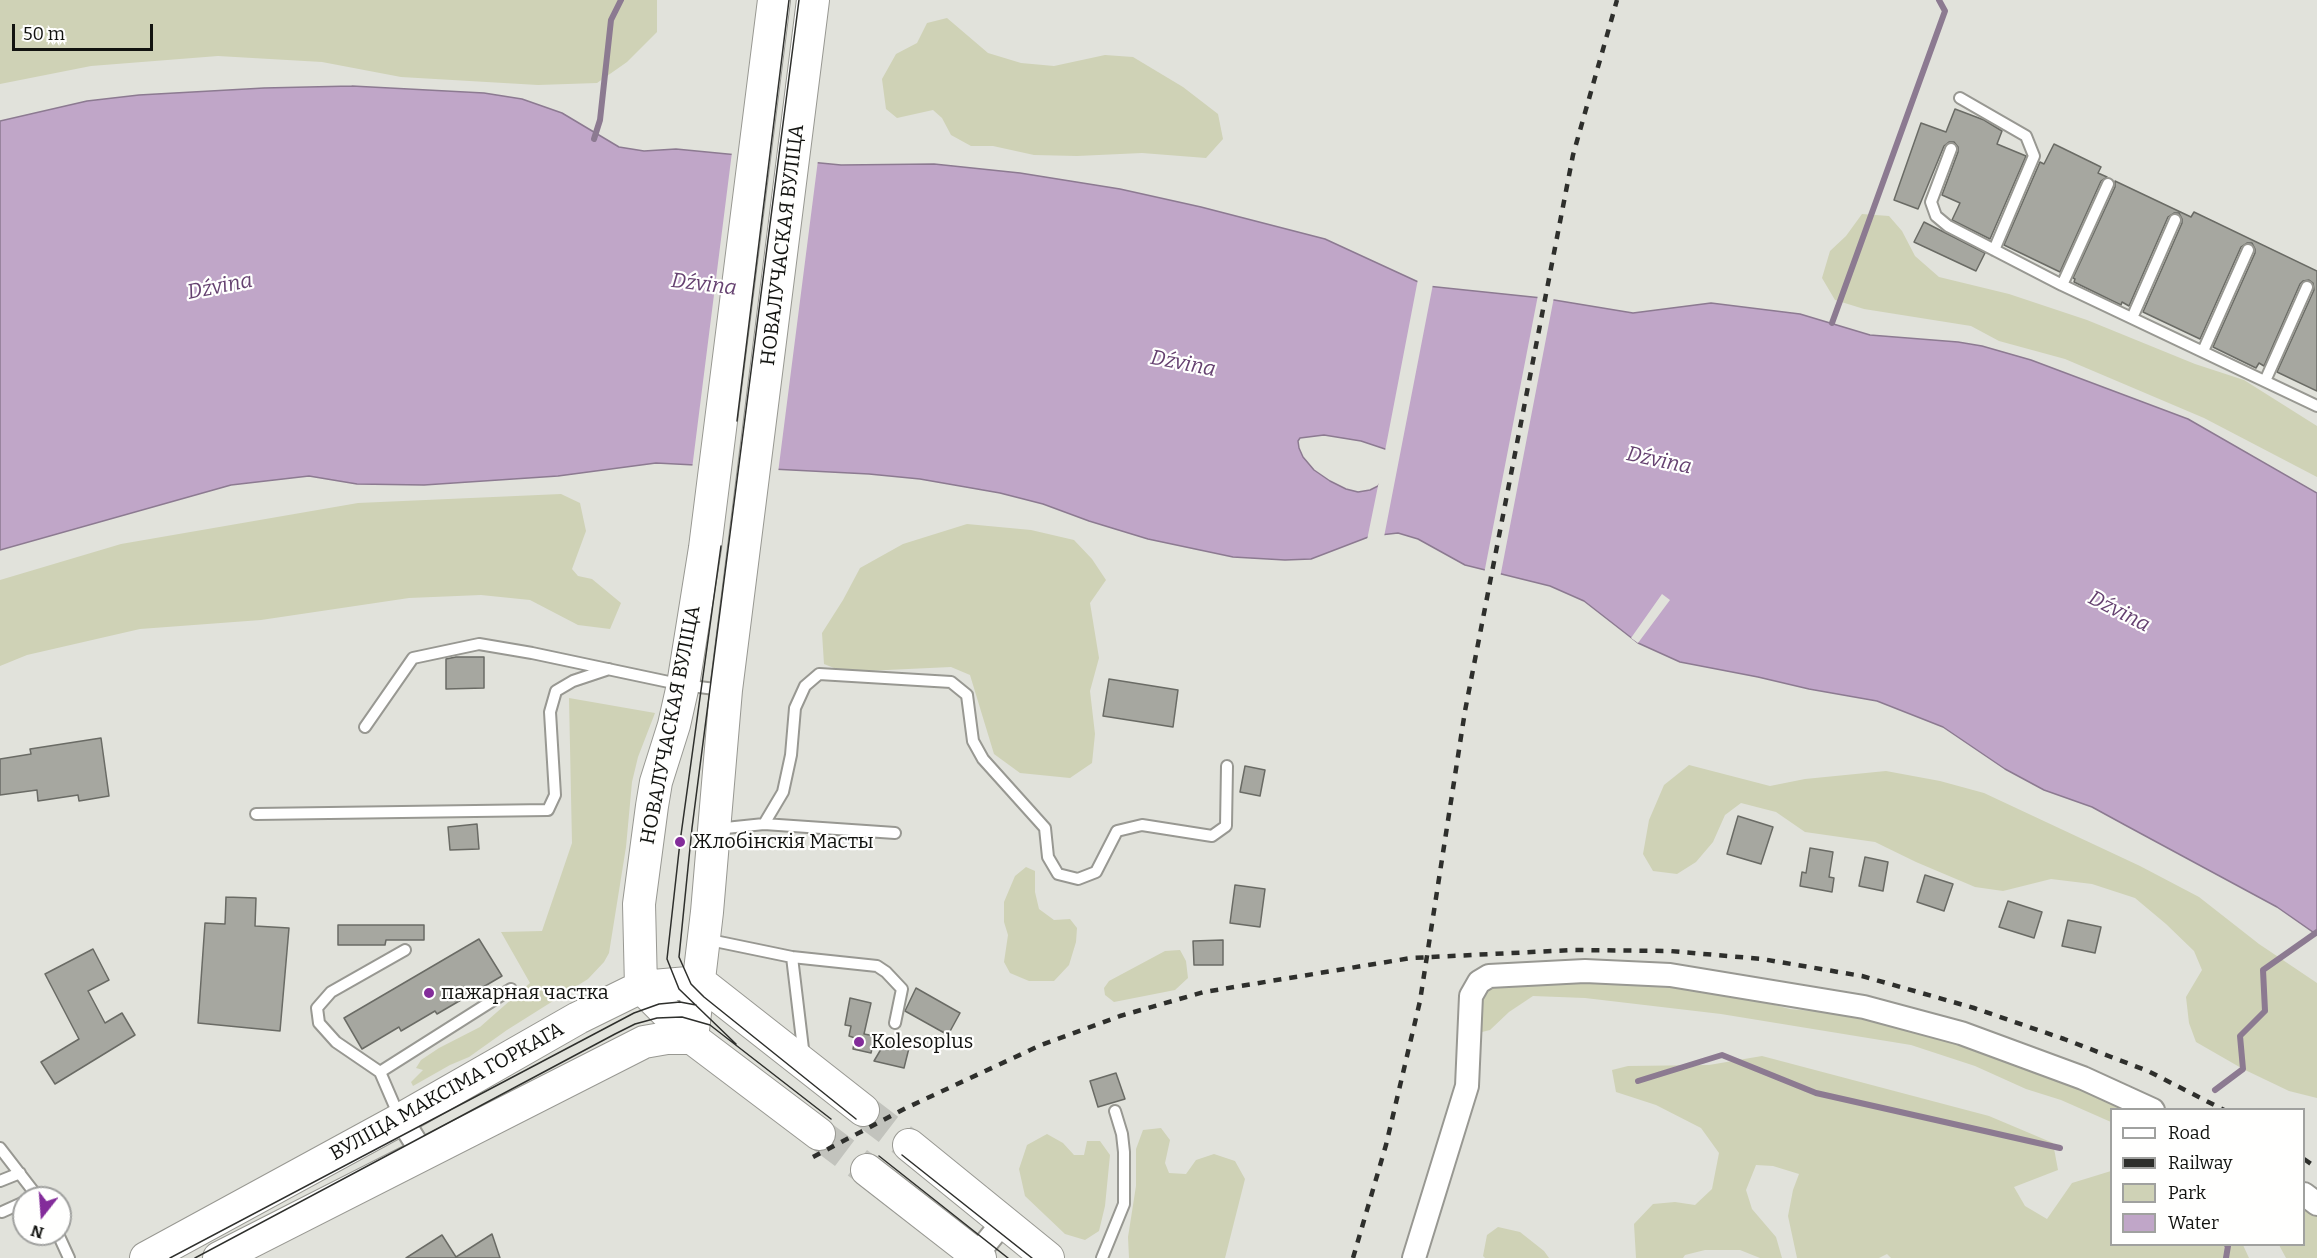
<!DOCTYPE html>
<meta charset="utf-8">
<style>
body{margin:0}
#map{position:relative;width:2317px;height:1258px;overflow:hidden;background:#e1e2db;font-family:Bitter,serif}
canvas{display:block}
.legend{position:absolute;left:2110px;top:1108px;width:195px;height:138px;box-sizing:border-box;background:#fffffe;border:2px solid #a0a19f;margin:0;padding:8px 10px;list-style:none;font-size:18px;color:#121310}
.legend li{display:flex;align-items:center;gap:12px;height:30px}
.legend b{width:30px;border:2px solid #a0a19f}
.north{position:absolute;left:12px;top:1186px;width:60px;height:60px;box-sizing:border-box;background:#fffffe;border:2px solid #a0a19f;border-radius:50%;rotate:197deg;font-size:16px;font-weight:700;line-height:24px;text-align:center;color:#121310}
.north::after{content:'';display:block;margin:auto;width:21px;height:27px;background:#832c9a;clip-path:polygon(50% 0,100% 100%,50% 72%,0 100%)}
.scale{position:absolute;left:12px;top:24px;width:141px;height:27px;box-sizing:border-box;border:3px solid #121310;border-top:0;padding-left:8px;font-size:18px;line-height:21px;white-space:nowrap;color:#121310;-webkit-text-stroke:4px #fffffe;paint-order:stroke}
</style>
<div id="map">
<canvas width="2317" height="1258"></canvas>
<ul class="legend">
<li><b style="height:8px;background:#fff"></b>Road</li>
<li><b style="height:8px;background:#2e2f2c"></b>Railway</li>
<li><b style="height:16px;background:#cfd2b6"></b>Park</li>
<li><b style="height:16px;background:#c0a6c8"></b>Water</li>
</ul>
<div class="north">N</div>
<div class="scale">50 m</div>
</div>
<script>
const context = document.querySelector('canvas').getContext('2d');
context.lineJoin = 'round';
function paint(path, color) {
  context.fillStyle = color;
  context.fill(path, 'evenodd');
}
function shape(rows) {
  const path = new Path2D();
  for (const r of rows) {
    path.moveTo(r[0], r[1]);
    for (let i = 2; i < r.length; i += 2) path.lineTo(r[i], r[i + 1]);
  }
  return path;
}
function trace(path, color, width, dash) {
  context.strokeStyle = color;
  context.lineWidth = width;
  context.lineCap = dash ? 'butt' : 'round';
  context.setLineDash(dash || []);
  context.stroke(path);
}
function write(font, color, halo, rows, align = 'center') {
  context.font = font + ' Bitter,serif';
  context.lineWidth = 4.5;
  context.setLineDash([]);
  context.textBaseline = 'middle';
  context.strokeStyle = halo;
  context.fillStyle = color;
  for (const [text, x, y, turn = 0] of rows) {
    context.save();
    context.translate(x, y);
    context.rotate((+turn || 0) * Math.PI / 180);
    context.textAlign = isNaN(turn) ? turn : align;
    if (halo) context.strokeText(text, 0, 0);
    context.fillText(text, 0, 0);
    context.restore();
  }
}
const green = shape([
 [0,0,657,0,657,32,627,62,597,83,538,85,401,77,322,62,218,56,91,66,0,84],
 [947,18,988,53,1021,63,1054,66,1105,55,1133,57,1183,87,1218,114,1223,139,1206,158,1142,153,1077,156,1034,155,993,146,971,146,951,135,942,118,933,110,897,118,886,109,882,79,896,54,917,43,927,23],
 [1862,214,1889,216,1902,231,1915,256,1939,277,2009,294,2087,320,2195,364,2244,380,2317,426,2317,477,2204,418,2065,359,1999,341,1971,326,1864,309,1835,300,1822,278,1830,251,1846,236],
 [561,494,580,503,586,531,572,569,578,576,592,579,621,603,610,629,578,625,530,600,481,595,409,598,261,620,140,629,27,655,0,666,0,580,121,544,358,503],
 [967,524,1031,530,1074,540,1092,559,1106,580,1090,603,1099,658,1090,691,1095,734,1092,763,1070,778,1020,773,994,754,970,675,951,667,844,672,824,664,822,633,843,600,860,568,903,544],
 [569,698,655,713,638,757,632,782,626,847,609,953,604,962,588,979,507,1030,469,1057,450,1065,413,1086,411,1082,423,1070,416,1068,421,1060,439,1048,480,1027,530,983,501,932,542,931,572,843],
 [1689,765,1770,786,1805,779,1886,771,1940,781,1984,793,2140,866,2199,897,2259,944,2317,983,2317,1098,2289,1091,2243,1069,2196,1042,2189,1023,2186,997,2202,970,2194,951,2166,924,2135,898,2092,884,2051,879,2003,891,1975,887,1916,862,1875,842,1805,832,1776,812,1741,803,1725,815,1713,842,1696,862,1677,874,1653,871,1643,854,1649,820,1664,785],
 [1026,867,1035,871,1035,892,1039,909,1054,920,1070,919,1077,928,1076,942,1069,965,1054,981,1029,981,1010,973,1004,962,1008,935,1004,922,1004,902,1015,876],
 [1180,950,1186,961,1188,978,1175,990,1114,1002,1105,995,1104,988,1109,981,1165,951],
 [1510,982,1604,982,1729,993,1790,1009,1856,1015,1946,1035,2140,1109,2112,1110,2111,1122,2061,1100,2026,1089,1975,1066,1911,1045,1721,1014,1585,998,1533,996,1509,1012,1490,1030,1474,1034,1457,1023,1459,1009,1479,993],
 [1762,1056,1989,1116,2053,1143,2058,1170,2014,1187,2025,1206,2047,1219,2072,1183,2111,1171,2112,1244,2243,1245,2249,1258,1891,1258,1887,1254,1879,1258,1797,1258,1788,1216,1793,1190,1799,1174,1773,1166,1756,1165,1746,1190,1752,1209,1776,1237,1782,1258,1760,1258,1740,1250,1705,1250,1685,1255,1683,1258,1636,1258,1634,1224,1653,1204,1675,1202,1695,1205,1712,1189,1719,1153,1701,1128,1656,1105,1616,1092,1612,1070,1628,1066,1709,1065],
 [1161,1128,1170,1140,1165,1163,1169,1173,1186,1174,1196,1160,1214,1154,1235,1161,1245,1179,1225,1258,1129,1258,1128,1237,1136,1186,1136,1149,1143,1130],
 [1047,1134,1063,1143,1074,1155,1084,1155,1087,1141,1100,1141,1110,1155,1105,1206,1099,1231,1085,1240,1065,1234,1025,1196,1019,1169,1027,1145],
 [2304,1207,2317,1216,2317,1258,2286,1258,2279,1245,2304,1244],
 [1498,1227,1520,1232,1544,1251,1549,1258,1485,1258,1483,1256,1487,1235]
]);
const water = shape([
 [352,86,484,93,522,99,562,113,619,147,644,151,676,149,841,165,934,164,1020,173,1120,189,1201,207,1325,239,1427,286,1542,298,1633,313,1711,303,1800,314,1870,335,1958,342,1982,346,2031,360,2188,419,2317,493,2317,935,2277,907,2125,825,2092,807,2044,790,2005,769,1943,727,1877,701,1809,689,1758,677,1680,662,1638,643,1584,601,1550,586,1465,565,1418,539,1398,533,1371,536,1311,559,1285,560,1233,557,1148,539,1089,521,1043,504,1000,493,920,479,869,474,656,463,558,476,424,485,357,484,309,476,231,485,0,550,0,121,87,101,139,95,264,88,352,86],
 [1324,435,1361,441,1391,451,1392,466,1378,486,1370,490,1358,492,1346,489,1330,481,1314,470,1303,457,1299,448,1298,441,1300,438,1324,435]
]);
const pier = shape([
 [732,152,818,160,778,473,692,469],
 [1418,279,1433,284,1384,537,1367,540,1379,481,1389,465,1388,453,1385,451],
 [1538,295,1554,297,1500,578,1484,574],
 [1662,594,1670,600,1638,643,1631,638]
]);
const stream = shape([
 [594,139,600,120,611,20,621,0],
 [1832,323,1945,11,1939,0],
 [1638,1081,1722,1055,1816,1093,2060,1148],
 [2215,1090,2243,1069,2240,1036,2265,1011,2263,970,2317,932],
 [2226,1244,2228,1246,2226,1258]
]);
const building = shape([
 [1955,109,1984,120,2002,131,1997,144,2026,156,1990,239,1952,220,1960,203,1942,195,1958,152,1958,147,1954,142,1949,142,1944,146,1918,209,1894,200,1921,123,1946,132,1955,109],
 [2054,144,2101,167,2098,173,2107,177,2101,181,2060,272,2004,245,2040,162,2044,164,2054,144],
 [2115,181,2191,217,2194,212,2317,271,2317,391,2277,372,2314,290,2313,283,2309,280,2303,281,2300,284,2264,366,2259,363,2256,368,2213,347,2255,253,2255,249,2252,243,2247,243,2241,247,2200,339,2143,312,2182,223,2182,219,2179,213,2174,213,2168,217,2129,306,2122,302,2121,305,2074,282,2075,279,2073,278,2115,187,2115,181],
 [1924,222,1985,253,1976,271,1914,242,1924,222],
 [456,657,484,657,484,688,446,689,446,659,456,657],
 [1109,679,1178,690,1173,727,1103,716,1109,679],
 [101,738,109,796,79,801,78,795,38,801,37,790,0,795,0,759,31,754,30,749,101,738],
 [1245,766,1265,770,1260,796,1240,792,1245,766],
 [1738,816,1773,827,1761,864,1727,854,1738,816],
 [477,824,479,849,450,850,448,827,477,824],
 [1810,848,1833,852,1829,877,1834,878,1832,892,1800,886,1802,872,1806,873,1810,848],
 [1865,857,1888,862,1883,891,1859,886,1865,857],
 [1925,875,1953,884,1944,911,1917,902,1925,875],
 [1235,885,1265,889,1260,927,1230,923,1235,885],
 [226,897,256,898,255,926,289,928,280,1031,198,1023,205,923,225,924,226,897],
 [2008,901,2042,912,2034,938,1999,927,2008,901],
 [2068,920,2101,927,2095,953,2062,946,2068,920],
 [338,925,424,925,424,940,386,940,385,945,338,945,338,925],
 [479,939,502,976,437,1014,435,1011,401,1031,399,1027,362,1049,344,1018,479,939],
 [1223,940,1223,965,1194,965,1193,941,1223,940],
 [93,949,109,980,88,991,105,1023,122,1013,135,1035,55,1084,41,1062,79,1039,45,974,93,949],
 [916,988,960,1013,948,1035,905,1011,916,988],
 [850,998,871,1003,864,1034,875,1036,871,1053,853,1049,855,1038,849,1036,851,1026,845,1025,850,998],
 [887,1039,910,1044,904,1068,874,1061,887,1039],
 [1116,1073,1125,1099,1098,1107,1090,1081,1116,1073],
 [492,1234,500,1258,406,1258,442,1235,456,1257,492,1234]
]);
const secondaryTunnel = shape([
 [863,1110,909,1145],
 [819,1134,867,1170]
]);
const service = shape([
 [1960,98,2026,136,2034,156,1994,250],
 [1951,149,1931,202,1936,216,1948,226,2062,285,2317,406],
 [2062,285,2108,184],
 [2132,318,2175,220],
 [2203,351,2248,250],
 [2265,381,2307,287],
 [365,727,413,658,479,644,532,653,683,685,723,690],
 [256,814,548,810,555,795,550,712,556,691,573,681,609,669],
 [764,824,783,792,791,755,795,708,805,686,819,674,951,682,967,695,973,741,983,759,1045,828,1048,857,1058,874,1078,879,1096,872,1117,831,1142,825,1212,836,1226,826,1227,766],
 [716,829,764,824,895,833],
 [705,939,792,957,877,966,886,972,902,989,895,1023],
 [792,957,804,1057],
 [380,1072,336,1042,319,1023,317,1008,331,992,405,950],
 [399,1116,380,1072,511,989],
 [0,1148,37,1196],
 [0,1181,20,1173],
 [2,1212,24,1202],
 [58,1234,69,1258],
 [1102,1258,1124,1204,1124,1152,1122,1134,1115,1111]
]);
const minor = shape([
 [401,1119,423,1154],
 [2304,1194,2317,1204],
 [974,1258,1004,1221],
 [1414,1258,1467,1086,1471,996,1479,982,1489,976,1585,971,1670,975,1864,1007,1961,1033,2083,1078,2153,1110]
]);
const secondary = shape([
 [774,0,705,548,683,685,674,725,656,782,652,806,639,904,641,987,692,1038,819,1134],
 [692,1038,707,912,726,690,813,0],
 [909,1145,1048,1258],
 [867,1170,980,1258],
 [146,1258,401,1119,578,1018,641,987,700,982,863,1110],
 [219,1258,644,1042,667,1038,692,1038]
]);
const tram = shape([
 [799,0,692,828,679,957,691,984,704,997,856,1119],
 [737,421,789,0],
 [721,546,680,842,667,959,679,989,736,1044],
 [902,1155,1032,1258],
 [879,1156,1008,1258],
 [170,1258,634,1013,659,1004,680,1002,696,1005],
 [195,1258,615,1034,635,1024,657,1018,682,1017,710,1025,831,1119]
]);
const rail = shape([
 [813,1157,906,1108,1041,1045,1120,1016,1204,992,1411,958,1573,950,1670,951,1762,959,1862,976,1974,1008,2064,1039,2148,1071,2224,1110],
 [2304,1159,2317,1168],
 [1353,1258,1386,1145,1420,1001,1465,711,1573,155,1617,0]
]);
const markers = [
 [680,842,6,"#832c9a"],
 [429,993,6,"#832c9a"],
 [859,1042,6,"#832c9a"]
];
const streetNames = [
 ["НОВАЛУЧАСКАЯ ВУЛІЦА",783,245,-83],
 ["НОВАЛУЧАСКАЯ ВУЛІЦА",671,725,-79],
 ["ВУЛІЦА МАКСІМА ГОРКАГА",447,1092,-29]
];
const poiNames = [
 ["Жлобінскія Масты",692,842],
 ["пажарная частка",441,993],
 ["Kolesoplus",871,1042]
];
const waterNames = [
 ["Dźvina",704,285,7],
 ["Dźvina",220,287,-11],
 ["Dźvina",1183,364,11],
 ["Dźvina",1659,461,12],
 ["Dźvina",2119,612,27]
];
paint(green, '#cfd2b6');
paint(water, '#c0a6c8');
trace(water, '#8c7a91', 1.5);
paint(pier, '#e1e2db');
trace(stream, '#8c7a91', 6);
paint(building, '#a6a7a0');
trace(building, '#6a6b65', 1.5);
trace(secondaryTunnel, '#c2c3bd', 32, [32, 16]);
trace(service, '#989892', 14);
trace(minor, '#989892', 26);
trace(secondary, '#989892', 34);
trace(service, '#fff', 10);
trace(minor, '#fff', 22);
trace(secondary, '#fff', 32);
trace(tram, '#2e2f2c', 1.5);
trace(rail, '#2e2f2c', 4.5, [8, 8]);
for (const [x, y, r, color] of markers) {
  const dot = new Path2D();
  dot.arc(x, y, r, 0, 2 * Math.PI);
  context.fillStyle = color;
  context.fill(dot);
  trace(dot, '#fffffe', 2);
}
write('20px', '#121310', '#fffffe', streetNames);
write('20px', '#121310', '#fffffe', poiNames, 'left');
write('italic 21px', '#654170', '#fffffe', waterNames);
</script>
